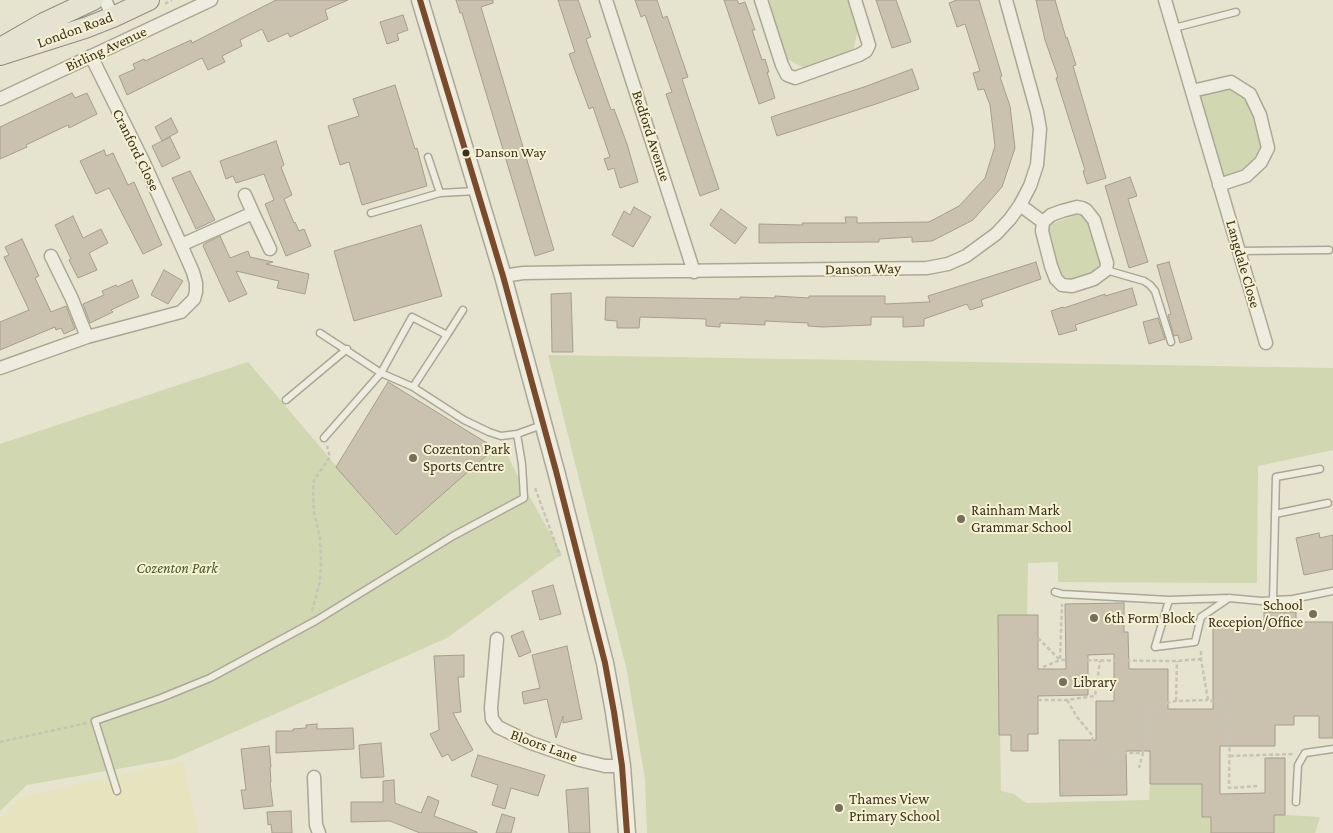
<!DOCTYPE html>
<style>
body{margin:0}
canvas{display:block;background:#e6e3ce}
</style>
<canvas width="1333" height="833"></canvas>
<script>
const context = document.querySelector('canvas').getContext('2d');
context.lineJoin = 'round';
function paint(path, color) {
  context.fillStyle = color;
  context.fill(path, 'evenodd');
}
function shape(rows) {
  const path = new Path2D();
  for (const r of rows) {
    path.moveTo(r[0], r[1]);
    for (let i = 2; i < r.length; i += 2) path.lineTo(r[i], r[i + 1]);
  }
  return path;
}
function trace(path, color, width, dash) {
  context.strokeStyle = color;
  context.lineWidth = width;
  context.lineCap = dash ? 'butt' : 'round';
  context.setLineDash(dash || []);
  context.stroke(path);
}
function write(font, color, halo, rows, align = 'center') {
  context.font = font + ' "Crimson Pro",serif';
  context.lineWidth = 4;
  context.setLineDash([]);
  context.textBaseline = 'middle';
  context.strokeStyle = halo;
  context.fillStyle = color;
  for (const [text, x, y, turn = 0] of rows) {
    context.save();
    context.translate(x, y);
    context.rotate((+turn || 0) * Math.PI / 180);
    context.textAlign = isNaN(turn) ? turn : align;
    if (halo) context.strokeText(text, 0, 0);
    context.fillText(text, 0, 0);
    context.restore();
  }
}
const farmland = shape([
 [183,761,198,833,0,833,0,817,21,797]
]);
const green = shape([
 [767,0,848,0,858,30,853,51,804,68,787,59],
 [1231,82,1250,94,1268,148,1261,162,1219,185,1192,91],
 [1079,214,1083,214,1086,218,1102,267,1102,269,1074,282,1060,278,1046,227,1051,224],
 [548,355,1333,368,1333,450,1258,466,1257,583,1058,582,1058,562,1028,563,1027,615,998,616,1001,791,1014,794,1026,803,1149,800,1150,784,1202,784,1211,817,1211,833,647,833,645,779,627,671],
 [248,362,395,535,495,448,506,452,516,473,562,554,447,638,173,759,27,785,0,811,0,444],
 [1274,815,1285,815,1320,817,1315,833,1274,833]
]);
const building = shape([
 [276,0,348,0,325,10,328,19,290,37,288,33,268,42,262,29,240,40,242,46,222,56,225,62,208,70,202,58,127,95,119,76,135,69,133,64,144,59,145,61,191,40,192,43,276,0],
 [456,0,493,0,493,3,481,7,554,250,535,256,462,13,460,13,456,0],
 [558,0,578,0,591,37,586,39,611,110,614,109,627,144,638,182,620,188,614,168,608,170,604,159,610,157,593,107,589,109,569,54,575,52,558,0],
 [635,0,657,0,663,18,667,16,688,77,682,79,719,189,700,196,666,94,672,92,645,15,641,17,635,0],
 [724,0,737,0,739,4,745,2,755,30,752,30,762,60,765,59,769,72,767,72,775,98,759,104,724,0],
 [876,0,896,0,911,42,892,48,876,0],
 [957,0,979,0,1002,76,1000,77,1010,106,1015,148,1002,187,973,220,932,241,912,242,912,237,879,239,879,242,759,243,759,224,803,225,802,223,846,223,845,217,857,217,857,223,929,222,959,206,985,178,995,146,990,105,984,89,978,90,973,73,980,71,965,24,957,27,949,3,957,0],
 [1036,0,1055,0,1066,38,1067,37,1076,65,1073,66,1106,178,1087,184,1083,171,1085,170,1056,78,1058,77,1045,40,1036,0],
 [403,15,408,30,397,34,399,40,387,44,380,22,403,15],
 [912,69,919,89,876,104,777,136,771,117,864,87,912,69],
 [395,85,415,149,417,148,427,186,362,205,349,162,340,165,328,126,359,116,353,99,395,85],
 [72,93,75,98,87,93,97,114,69,128,68,125,26,145,27,147,0,159,0,127,72,93],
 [171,118,178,132,162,141,155,127,171,118],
 [170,137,180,158,162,167,152,146,170,137],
 [276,141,284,165,281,167,292,195,284,199,294,223,295,222,299,231,304,229,311,246,286,256,265,204,274,200,264,174,236,183,233,176,226,179,220,161,276,141],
 [104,150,106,156,113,153,128,185,134,182,162,245,143,254,109,188,96,194,80,161,104,150],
 [190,171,215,220,196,229,172,178,190,171],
 [1130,177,1137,196,1128,199,1148,262,1129,268,1105,186,1130,177],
 [634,207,651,217,633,247,612,235,624,211,630,215,634,207],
 [721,209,747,228,735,244,710,225,721,209],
 [73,216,83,238,101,229,108,243,89,253,97,270,78,278,69,260,71,259,55,225,73,216],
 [421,225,442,296,354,321,334,251,421,225],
 [220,236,230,258,248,251,250,257,273,262,266,264,309,274,305,294,277,288,279,281,236,271,247,294,229,302,203,246,204,244,220,236],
 [22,239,39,276,35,278,51,312,66,306,75,329,64,334,61,328,56,330,55,327,0,350,0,322,29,310,4,257,9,255,5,247,22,239],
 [1036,262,1041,279,981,300,983,306,970,310,967,304,924,319,924,326,903,327,903,317,871,317,871,325,822,327,808,326,808,323,765,321,765,325,720,323,720,327,706,326,706,319,640,317,639,328,617,328,617,321,605,320,606,297,740,299,740,297,775,298,775,296,809,298,809,296,885,296,885,304,930,302,928,296,1036,262],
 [1169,262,1192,339,1180,343,1178,335,1174,336,1168,315,1171,314,1157,265,1169,262],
 [164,270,183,281,168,304,151,295,164,270],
 [132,280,139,297,111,310,113,312,90,323,83,304,104,295,102,291,116,285,117,287,132,280],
 [1132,288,1137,305,1075,325,1077,330,1059,335,1051,311,1063,307,1064,308,1105,294,1105,296,1132,288],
 [571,293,573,352,552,352,551,294,571,293],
 [1158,318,1165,339,1149,344,1143,322,1158,318],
 [388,382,495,448,396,535,336,467,388,382],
 [1319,533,1320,538,1333,535,1333,569,1304,575,1296,538,1319,533],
 [553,585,561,614,540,620,532,591,553,585],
 [1124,603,1124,632,1128,632,1129,669,1168,669,1168,709,1213,709,1213,622,1264,622,1264,612,1296,612,1296,622,1333,622,1333,738,1319,738,1319,716,1294,716,1294,725,1275,725,1275,746,1220,746,1220,794,1265,793,1265,758,1285,758,1285,815,1274,815,1274,833,1211,833,1211,817,1202,817,1202,784,1150,784,1150,751,1126,751,1127,795,1060,796,1059,740,1096,740,1096,701,1114,701,1114,654,1088,655,1088,695,1038,696,1038,734,1028,734,1028,751,1011,751,1011,735,999,735,998,615,1038,615,1038,669,1066,669,1065,604,1124,603],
 [523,631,531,652,519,657,511,636,523,631],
 [567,646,582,719,563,723,563,716,556,738,547,699,524,704,522,692,540,688,532,655,567,646],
 [464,655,464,677,458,677,461,712,453,713,473,750,452,761,448,754,442,757,430,734,439,730,434,656,464,655],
 [317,724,317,729,353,728,354,749,276,753,276,731,293,731,293,729,306,728,306,725,317,724],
 [381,743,384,777,361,778,359,745,381,743],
 [269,746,271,767,270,767,271,782,270,782,273,806,244,809,241,790,246,790,241,749,269,746],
 [478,755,545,775,538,796,511,788,505,809,492,805,498,785,471,776,478,755],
 [394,780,395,803,421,813,428,796,439,801,434,816,477,832,477,833,420,833,390,821,351,822,351,802,383,802,383,781,394,780],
 [588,788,590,833,569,833,566,790,588,788],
 [291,811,292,833,272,833,271,824,268,825,267,812,291,811],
 [502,814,515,818,511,833,496,833,502,814]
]);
const path = shape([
 [165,4,172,0],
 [535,488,560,556],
 [312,611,320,581,321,559,320,538,314,513,313,492,314,480,330,457,327,446],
 [1038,638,1060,660,1177,661,1201,659],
 [1201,651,1201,659,1208,700,1220,703,1230,713,1229,788,1258,786],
 [1043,667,1060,660,1062,604],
 [1038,700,1067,700,1095,696,1100,661],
 [1067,700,1077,717,1092,735,1093,753,1143,753,1139,768],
 [1176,701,1177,661],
 [0,742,87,723],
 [1143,753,1148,707,1176,701,1208,700],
 [1230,756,1293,754]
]);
const service = shape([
 [1174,28,1236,12],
 [428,157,440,193,476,191],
 [371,213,440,193],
 [1239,251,1329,250],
 [1106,270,1144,281,1150,285,1155,291,1171,342],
 [320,333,381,373,413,387,464,420,489,432,501,436,517,434,542,425],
 [447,335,463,310],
 [286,400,347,349],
 [324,438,381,373,412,317,447,335,413,387],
 [1275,514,1328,503],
 [1055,592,1062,594,1169,600],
 [1229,598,1201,617,1195,642,1155,647,1169,600,1229,598,1261,601,1293,599,1333,591],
 [1273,600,1276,477,1320,469],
 [117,791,95,721,161,698,210,678,317,620,453,536,524,498,522,464,517,434],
 [1296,802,1298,765,1305,753,1333,749]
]);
const minor = shape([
 [105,0,113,17],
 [606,0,694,272],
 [761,0,782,65,787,75,795,78,859,55,866,51,869,45,855,0],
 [1165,0,1266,343],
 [1192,91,1231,82,1250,94,1260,115,1268,148,1261,162,1246,176,1219,185],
 [0,99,211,0],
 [245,195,253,213],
 [1020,205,1043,222,1051,215,1062,211,1077,207,1082,208,1086,210,1094,220,1107,263,1106,270,1094,279,1072,286,1062,285,1056,279,1051,266,1042,231,1043,222],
 [181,245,253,213,270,249],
 [51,256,72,299,87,337],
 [503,276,523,273,586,272,927,268,948,264,966,256,996,234,1010,219,1020,205,1030,186,1037,165,1040,129,1037,112,1006,0],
 [0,368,87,337,181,312,194,299,196,292,196,283,193,272,181,245,144,163,91,56],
 [497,639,491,708,492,719,498,727,531,743,580,760,605,766,622,766],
 [314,777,316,825,319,833]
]);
const tertiary = shape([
 [420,0,503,276,556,471,605,663,614,712,622,766,627,833]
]);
const primary = shape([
 [4,46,44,23,93,0],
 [0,55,85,28,113,17,149,0]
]);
const bus1 = shape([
 [420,0,503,276,556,471,605,663,614,712,622,766,627,833]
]);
const markers = [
 [466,153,4.5,"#3a301e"],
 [413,458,5,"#766f5c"],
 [961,519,5,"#766f5c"],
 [1313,614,5,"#766f5c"],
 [1094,618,5,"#766f5c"],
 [1063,682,5,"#766f5c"],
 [839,808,5,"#766f5c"]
];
const busNames = [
 ["Danson Way",475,153]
];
const streetNames = [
 ["London Road",75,30,-20],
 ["Birling Avenue",106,49,-25],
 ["Bedford Avenue",651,136,72],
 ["Cranford Close",136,150,64],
 ["Langdale Close",1243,264,74],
 ["Danson Way",863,269,-1],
 ["Bloors Lane",544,746,20]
];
const poiNames = [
 ["Cozenton Park",423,449],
 ["Sports Centre",423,466],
 ["Rainham Mark",971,510],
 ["Grammar School",971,527],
 ["School",1303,605,"right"],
 ["Recepion/Office",1303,622,"right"],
 ["6th Form Block",1104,618],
 ["Library",1073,682],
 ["Thames View",849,799],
 ["Primary School",849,816]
];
const parkNames = [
 ["Cozenton Park",177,568]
];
paint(farmland, '#e6e4be');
paint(green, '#d1d7b0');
paint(building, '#cac1ae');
trace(building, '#a69e8d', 1);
trace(service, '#aba796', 9);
trace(minor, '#aba796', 15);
trace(tertiary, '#aba796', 19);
trace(primary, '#908c7e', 22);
trace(path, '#c7c4b6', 2.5, [4, 2.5]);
trace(service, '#eeecdf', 6);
trace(minor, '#eeecdf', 12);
trace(tertiary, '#eeecdf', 16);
trace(primary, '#e5e2d1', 20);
trace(bus1, '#7a4b2a', 6);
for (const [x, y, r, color] of markers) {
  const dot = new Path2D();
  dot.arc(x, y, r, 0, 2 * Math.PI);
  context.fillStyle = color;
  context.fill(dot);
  trace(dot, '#f7f2d3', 2);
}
write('14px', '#3a301e', '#f7f2d3', busNames, 'left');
write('15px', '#3a301e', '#f7f2d3', streetNames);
write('15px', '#3a301e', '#f7f2d3', poiNames, 'left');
write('italic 15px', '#425724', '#f7f2d3', parkNames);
</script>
